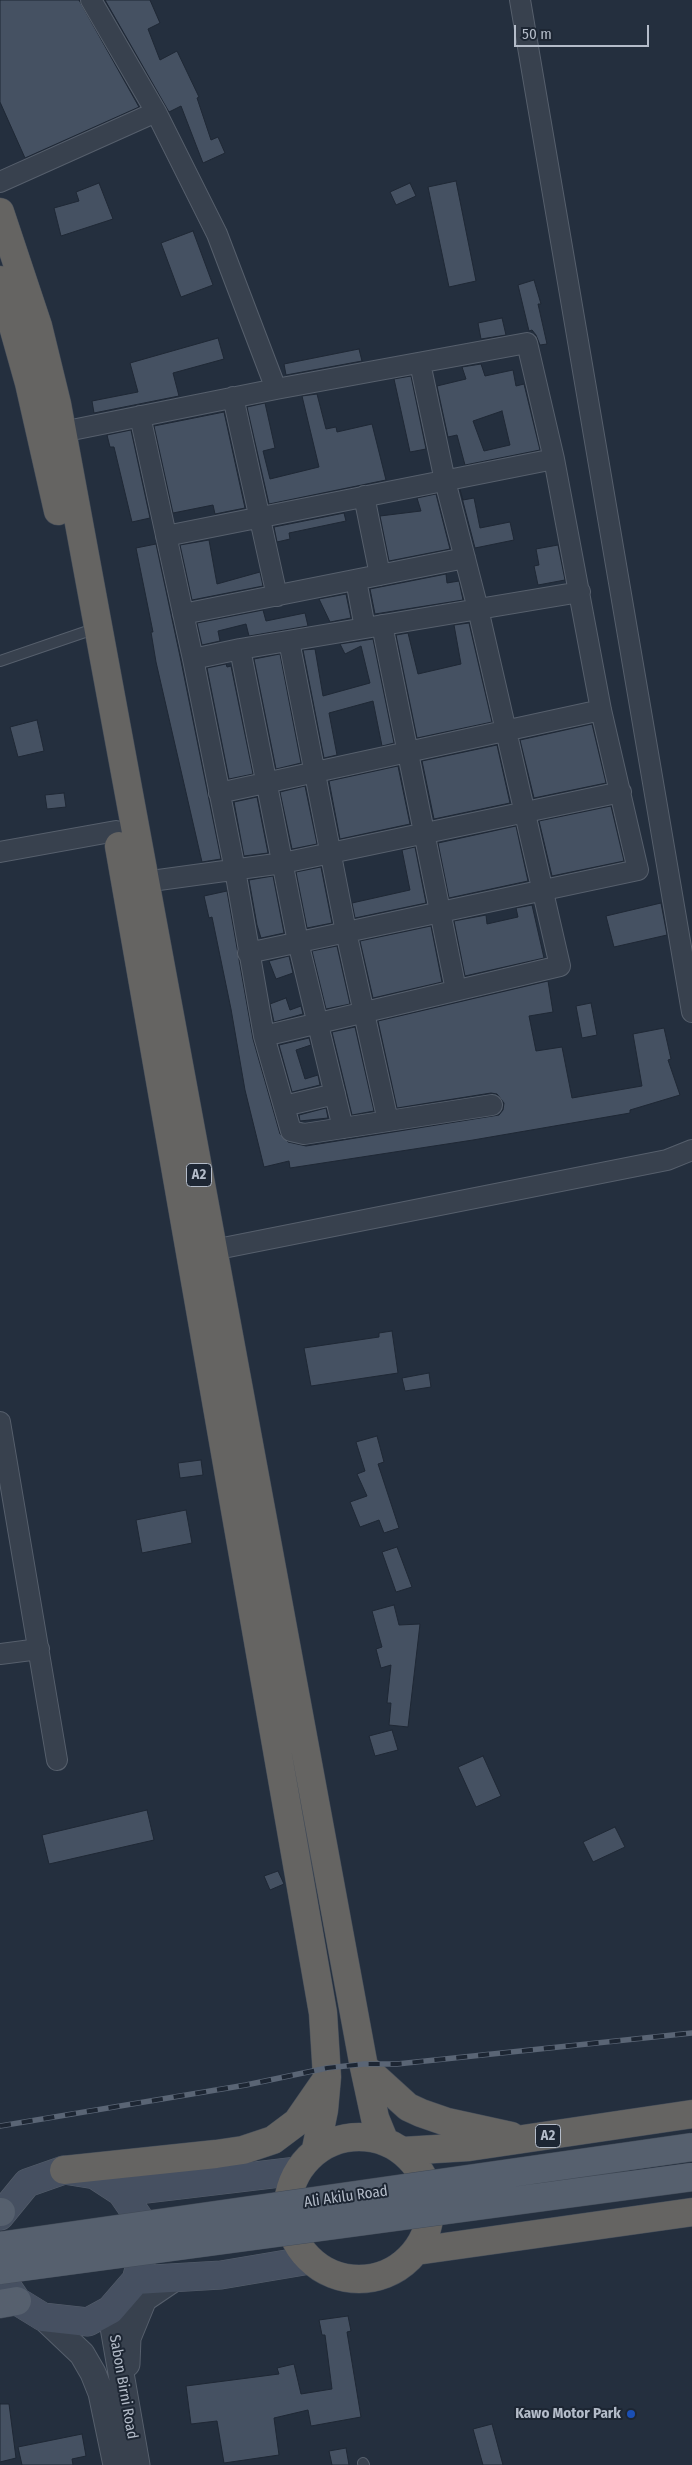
<!DOCTYPE html>
<style>
body{margin:0}
#map{position:relative;width:692px;height:2465px;overflow:hidden;background:#242f3e;font-family:"Fira Sans Condensed",sans-serif}
canvas{display:block}
.scale{position:absolute;left:514px;top:25px;width:135px;height:22px;box-sizing:border-box;border:2px solid #b4bcc9;border-top:0;padding-left:6px;font-size:15px;line-height:18px;white-space:nowrap;color:#b4bcc9;-webkit-text-stroke:4px #1d2633;paint-order:stroke}
</style>
<div id="map">
<canvas width="692" height="2465"></canvas>
<div class="scale">50 m</div>
</div>
<script>
const context = document.querySelector('canvas').getContext('2d');
context.lineJoin = 'round';
function paint(path, color) {
  context.fillStyle = color;
  context.fill(path, 'evenodd');
}
function shape(rows) {
  const path = new Path2D();
  for (const r of rows) {
    if (r.length === 3) {
      path.moveTo(r[0] + r[2], r[1]);
      path.arc(r[0], r[1], r[2], 0, 2 * Math.PI);
      continue;
    }
    path.moveTo(r[0], r[1]);
    for (let i = 2; i < r.length; i += 2) path.lineTo(r[i], r[i + 1]);
  }
  return path;
}
function trace(path, color, width, dash) {
  context.strokeStyle = color;
  context.lineWidth = width;
  context.lineCap = dash ? 'butt' : 'round';
  context.setLineDash(dash || []);
  context.stroke(path);
}
function write(font, color, halo, rows, align = 'center') {
  context.font = font + ' "Fira Sans Condensed",sans-serif';
  context.lineWidth = 4;
  context.setLineDash([]);
  context.textBaseline = 'middle';
  context.strokeStyle = halo;
  context.fillStyle = color;
  for (const [text, x, y, turn = 0] of rows) {
    context.save();
    context.translate(x, y);
    context.rotate((+turn || 0) * Math.PI / 180);
    context.textAlign = isNaN(turn) ? turn : align;
    if (halo) context.strokeText(text, 0, 0);
    context.fillText(text, 0, 0);
    context.restore();
  }
}
const building = shape([
 [0,0,79,0,139,107,25,158,0,102,0,0],
 [105,0,150,0,160,23,148,29,160,60,177,51,199,97,197,98,211,140,218,137,225,153,203,163,181,106,169,112,105,0],
 [456,181,476,281,449,287,428,187,456,181],
 [99,183,113,219,61,236,54,208,79,201,76,192,99,183],
 [410,183,416,196,396,205,390,192,410,183],
 [193,231,213,285,181,297,161,243,193,231],
 [534,280,541,304,538,304,547,344,540,345,536,335,532,330,529,331,518,285,534,280],
 [502,318,506,335,481,339,478,323,502,318],
 [218,338,224,359,173,373,179,396,94,413,92,401,138,392,130,363,218,338],
 [359,349,362,361,286,375,284,364,359,349],
 [481,364,485,376,513,370,516,386,524,384,540,450,465,465,457,435,448,437,437,386,466,379,462,367,481,364],
 [502,411,510,445,484,451,473,421,502,411],
 [411,376,426,449,410,452,394,379,411,376],
 [317,394,326,429,336,427,337,432,372,424,386,480,269,504,247,407,265,403,275,448,263,451,270,479,319,467,302,396,317,394],
 [224,412,245,508,215,514,213,505,173,513,154,426,224,412],
 [131,430,150,518,132,522,114,447,110,447,107,435,131,430],
 [460,490,463,500,474,498,480,528,510,522,514,540,475,548,460,490],
 [436,494,450,549,389,561,380,516,421,511,417,498,436,494],
 [344,513,346,521,289,533,290,539,277,542,274,527,344,513],
 [209,540,217,584,260,572,263,586,192,600,180,545,209,540],
 [156,544,181,661,221,859,202,862,156,662,151,632,153,632,136,548,156,544],
 [558,545,565,580,538,585,534,566,539,565,536,549,558,545],
 [446,574,447,583,459,581,463,600,375,614,370,589,446,574],
 [346,594,351,618,330,622,319,599,346,594],
 [263,610,266,621,305,613,308,626,249,636,246,624,218,631,220,641,202,645,197,623,263,610],
 [469,623,492,722,417,738,396,635,408,633,418,674,461,664,454,625,469,623],
 [373,639,394,743,382,746,373,701,329,713,337,755,324,758,303,650,315,649,323,696,370,683,361,646,345,654,340,644,373,639],
 [280,654,301,763,276,769,254,659,280,654],
 [226,664,227,667,231,666,253,774,229,779,207,668,226,664],
 [37,720,44,751,18,757,10,727,37,720],
 [592,724,606,783,534,798,520,740,592,724],
 [497,745,510,803,434,819,422,761,497,745],
 [398,766,410,824,340,839,329,781,398,766],
 [305,786,317,844,292,849,280,792,305,786],
 [64,793,66,807,47,809,45,795,64,793],
 [257,797,268,853,244,856,234,802,257,797],
 [611,806,624,861,552,876,539,821,611,806],
 [516,826,528,881,449,898,438,843,516,826],
 [415,847,426,903,355,918,352,903,410,890,402,850,415,847],
 [321,867,332,923,307,928,296,872,321,867],
 [273,876,284,933,261,938,257,925,249,880,273,876],
 [227,891,253,1039,280,1134,288,1142,306,1146,499,1115,503,1110,504,1103,497,1094,491,1093,397,1108,378,1021,548,981,553,1012,529,1016,536,1051,562,1047,572,1098,642,1086,633,1034,664,1028,671,1059,668,1060,680,1095,630,1110,630,1113,473,1140,290,1168,289,1161,264,1167,245,1090,231,1009,212,917,209,918,204,896,227,891],
 [661,903,667,935,614,947,606,916,661,903],
 [532,905,544,958,465,976,454,921,486,915,487,924,518,917,516,908,532,905],
 [431,926,442,982,373,998,360,941,431,926],
 [337,946,350,1004,326,1009,312,951,337,946],
 [289,956,293,973,276,979,269,961,289,956],
 [286,998,290,1010,301,1006,303,1014,274,1022,270,1004,286,998],
 [591,1003,597,1035,582,1038,576,1006,591,1003],
 [355,1027,374,1111,352,1115,332,1032,355,1027],
 [309,1038,311,1045,296,1050,305,1079,318,1075,320,1085,292,1092,279,1045,309,1038],
 [326,1108,328,1118,300,1121,299,1115,326,1108],
 [392,1331,398,1373,311,1386,304,1348,379,1337,379,1333,392,1331],
 [429,1373,431,1387,405,1391,402,1378,429,1373],
 [377,1436,384,1462,378,1464,399,1528,384,1533,379,1520,360,1527,350,1502,367,1496,357,1474,365,1471,356,1442,377,1436],
 [201,1460,203,1475,180,1478,178,1463,201,1460],
 [186,1510,192,1543,142,1553,136,1520,186,1510],
 [397,1547,412,1587,396,1592,382,1552,397,1547],
 [394,1605,399,1625,420,1624,408,1727,389,1725,391,1703,387,1703,391,1665,381,1668,376,1649,382,1647,372,1611,394,1605],
 [392,1730,398,1750,375,1756,369,1736,392,1730],
 [483,1756,501,1796,476,1807,458,1767,483,1756],
 [147,1810,154,1840,49,1864,42,1835,147,1810],
 [615,1827,625,1847,593,1862,583,1842,615,1827],
 [278,1871,284,1884,270,1890,264,1876,278,1871],
 [348,2316,351,2331,347,2332,361,2417,311,2426,308,2410,274,2418,279,2455,224,2463,217,2421,191,2424,186,2386,279,2374,277,2368,294,2364,301,2394,332,2389,325,2335,322,2335,319,2320,348,2316],
 [0,2404,9,2404,16,2458,0,2462,0,2404],
 [492,2424,503,2465,483,2465,473,2429,492,2424],
 [82,2434,86,2456,72,2459,73,2465,22,2465,18,2447,82,2434],
 [346,2448,349,2465,332,2465,329,2451,346,2448]
]);
const service = shape([
 [0,661,85,632],
 [363,2463,364,2465]
]);
const minor = shape([
 [520,0,692,1012],
 [0,182,156,112],
 [276,389,527,343,554,459],
 [233,397,277,596],
 [140,416,193,659,235,870,264,1036,291,1131,304,1134,492,1105],
 [62,432,276,389,217,234,156,112,91,0],
 [364,496,380,575],
 [166,536,554,459,601,710,638,870,248,953],
 [356,580,365,628],
 [183,614,465,558],
 [382,625,456,990],
 [289,641,346,932,388,1121],
 [240,649,580,592],
 [193,659,240,649,298,942,343,1128],
 [219,793,601,710],
 [0,852,116,831],
 [144,882,283,863,621,792],
 [264,1036,560,966,478,609,445,481,420,363],
 [284,1106,335,1094],
 [213,1250,667,1160,692,1150],
 [0,1422,57,1760],
 [0,1654,39,1649]
]);
const tertiary = shape([
 [110,2310,137,2465],
 [43,2317,82,2354,93,2373,101,2393,116,2465],
 [127,2364,128,2338,144,2299,175,2278]
]);
const secondary = shape([
 [121,2192,297,2171],
 [0,2216,27,2183,64,2170,95,2175,121,2192,139,2218,144,2250,136,2280,110,2310,88,2322,43,2317,17,2301,0,2276],
 [136,2280,221,2275,310,2260]
]);
const primary = shape([
 [0,2212,1,2212],
 [0,2304,17,2301]
]);
const trunk = shape([
 [0,212,38,326,57,404,364,2067,375,2118,384,2140],
 [0,280,29,383,58,511],
 [119,846,323,2013,327,2077,324,2110,316,2149],
 [364,2067,408,2107,421,2113,447,2122,511,2136],
 [359,2208,71],
 [403,2151,469,2147,692,2114],
 [64,2170,216,2154,243,2150,273,2140,297,2122,324,2083],
 [416,2251,692,2212]
]);
const rail = shape([
 [0,2126,246,2085,327,2068,364,2064,397,2064,692,2033]
]);
const primaryBridge = shape([
 [0,2246,692,2147],
 [0,2270,692,2177]
]);
const markers = [
 [631,2414,5,"#1a4fb4"]
];
const shields = [
 [199,1175,25],
 [548,2136,25]
];
const shieldNames = [
 ["A2",199,1175],
 ["A2",548,2136]
];
const streetNames = [
 ["Ali Akilu Road",346,2197,-8],
 ["Sabon Birni Road",123,2387,80]
];
const poiNames = [
 ["Kawo Motor Park",621,2414]
];
paint(building, '#455162');
trace(building, '#1f2835', 1);
trace(service, '#565f6c', 12);
trace(minor, '#565f6c', 22);
trace(tertiary, '#565f6c', 27);
trace(secondary, '#565f6c', 29);
trace(primary, '#414a57', 29);
trace(trunk, '#434c59', 29);
trace(service, '#38414e', 10);
trace(minor, '#38414e', 20);
trace(tertiary, '#38414e', 25);
trace(secondary, '#465061', 28);
trace(primary, '#56606e', 28);
trace(trunk, '#656462', 28);
trace(rail, '#5a6575', 5.5);
trace(rail, '#1d2633', 4, [11]);
trace(primaryBridge, '#414a57', 29, []);
trace(primaryBridge, '#56606e', 28);
for (const [x, y, r, color] of markers) {
  const dot = new Path2D();
  dot.arc(x, y, r, 0, 2 * Math.PI);
  context.fillStyle = color;
  context.fill(dot);
  trace(dot, '#1d2633', 2);
}
for (const [x, y, w] of shields) {
  const box = new Path2D();
  box.roundRect(x - w / 2, y - 11.5, w, 23, 4);
  context.fillStyle = '#1d2633';
  context.fill(box);
  trace(box, '#b4bcc9', 1);
}
write('bold 14px', '#b4bcc9', null, shieldNames);
write('15px', '#b4bcc9', '#1d2633', streetNames);
write('bold 15px', '#b4bcc9', '#1d2633', poiNames, 'right');
</script>
